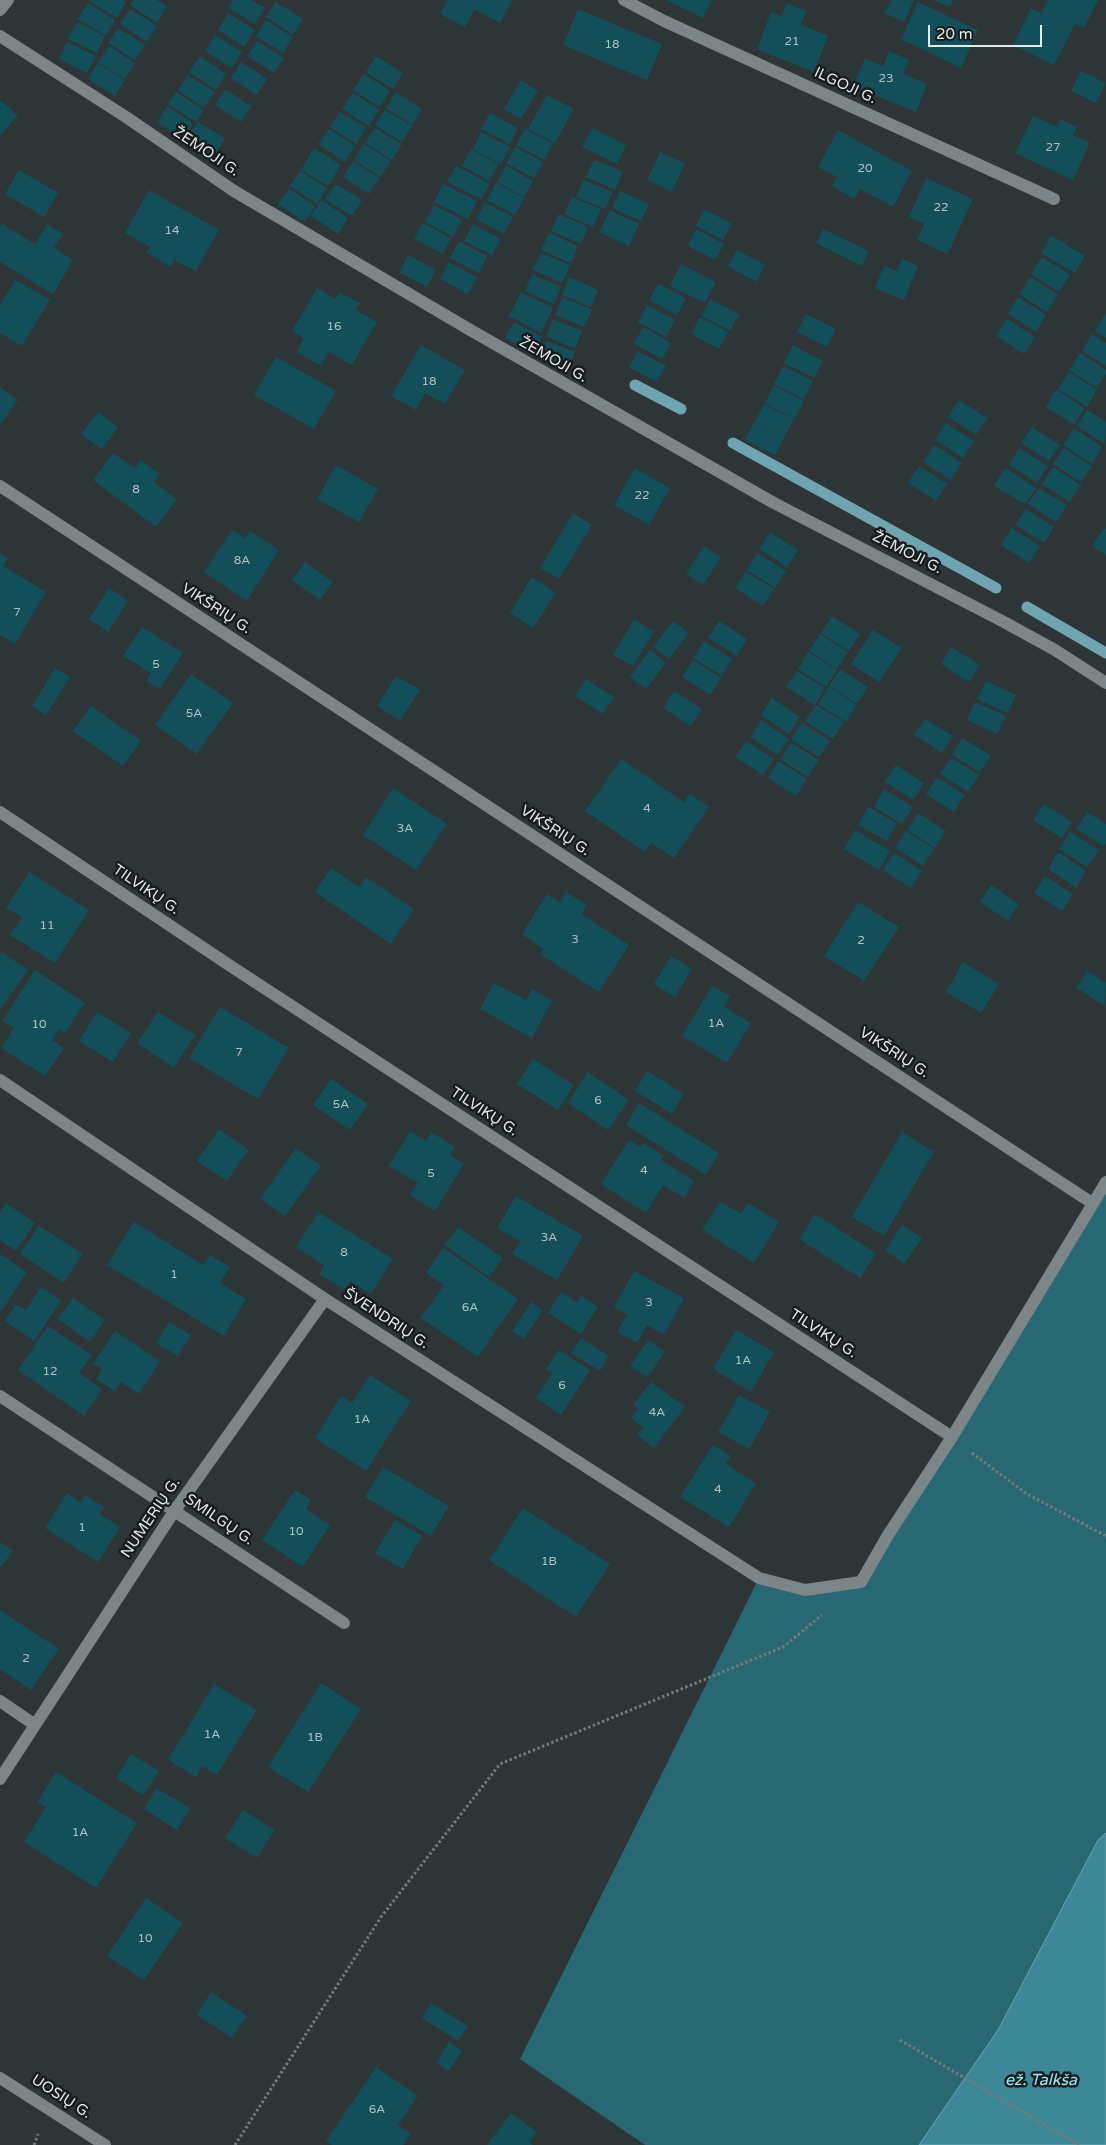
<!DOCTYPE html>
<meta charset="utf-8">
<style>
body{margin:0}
#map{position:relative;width:1106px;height:2145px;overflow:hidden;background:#2d3537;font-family:"Varela Round",sans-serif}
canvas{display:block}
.scale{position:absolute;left:928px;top:25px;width:114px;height:22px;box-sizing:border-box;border:2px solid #e4e9eb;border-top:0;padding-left:6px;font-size:15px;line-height:18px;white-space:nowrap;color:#e4e9eb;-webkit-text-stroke:4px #181c1d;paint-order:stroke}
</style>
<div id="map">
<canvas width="1106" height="2145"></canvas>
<div class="scale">20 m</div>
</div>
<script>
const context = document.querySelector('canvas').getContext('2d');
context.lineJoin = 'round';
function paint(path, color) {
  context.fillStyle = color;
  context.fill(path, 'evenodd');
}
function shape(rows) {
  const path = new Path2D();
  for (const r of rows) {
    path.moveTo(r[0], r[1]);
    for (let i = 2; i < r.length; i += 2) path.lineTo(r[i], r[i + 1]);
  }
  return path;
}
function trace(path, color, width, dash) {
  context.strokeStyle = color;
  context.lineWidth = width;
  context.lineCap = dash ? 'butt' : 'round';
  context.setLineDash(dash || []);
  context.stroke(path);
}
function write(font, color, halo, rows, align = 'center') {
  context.font = font + ' "Varela Round",sans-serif';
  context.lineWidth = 5;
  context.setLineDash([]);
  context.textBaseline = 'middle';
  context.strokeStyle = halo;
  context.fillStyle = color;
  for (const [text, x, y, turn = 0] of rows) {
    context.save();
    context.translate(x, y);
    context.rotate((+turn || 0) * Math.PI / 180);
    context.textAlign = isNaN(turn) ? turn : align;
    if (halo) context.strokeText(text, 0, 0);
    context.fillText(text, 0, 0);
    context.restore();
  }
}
const green = shape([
 [1106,1182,1106,1833,1098,1840,998,2030,919,2145,645,2145,520,2059,759,1578,805,1590,861,1582]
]);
const water = shape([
 [1106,1833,1106,2145,919,2145,998,2030,1098,1840,1106,1833]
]);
const stream = shape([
 [635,385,681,409],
 [733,443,996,588],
 [1027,607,1106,653]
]);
const building = shape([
 [90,0,123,0,126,2,117,18,90,1],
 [133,0,157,0,167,6,157,23,130,5],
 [232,0,251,0,265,8,255,24,228,8],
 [448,0,513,0,500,23,475,9,465,27,440,14],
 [666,0,712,0,703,18],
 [891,0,914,0,904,22,885,13],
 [933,0,953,0,950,7],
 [1048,0,1098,0,1084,28,1075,24,1054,65,1013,45,1031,8,1041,13],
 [276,2,303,19,293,35,266,17],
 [918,2,978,30,961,68,901,39],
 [88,3,115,20,106,36,78,19],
 [787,3,806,11,801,25,828,36,814,72,757,49,771,12,781,16],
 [130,9,157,26,147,42,120,24],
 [578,9,662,44,647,80,563,45],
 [228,13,255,30,244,47,218,30],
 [266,20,293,37,283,53,256,36],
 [77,22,105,36,97,53,68,39],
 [118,28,145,45,135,60,108,43],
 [215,35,242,52,232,68,205,51],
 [257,41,284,58,274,73,247,56],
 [67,42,96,56,87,73,59,59],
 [109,46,135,63,125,79,98,62],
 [889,51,909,60,903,74,927,84,916,112,853,86,865,58,883,66],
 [200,56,226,74,216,90,189,72],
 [376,56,403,73,393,89,366,72],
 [241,62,267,79,257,95,231,78],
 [98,63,125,80,115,96,88,79],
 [1081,71,1106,83,1096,103,1071,91],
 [364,74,390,91,380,107,353,90],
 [188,75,215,92,204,108,178,90],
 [521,80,538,91,521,119,504,109],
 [225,89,251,106,241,122,215,105],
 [176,92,204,110,196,122,168,104],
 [396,92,422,109,412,125,386,108],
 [353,93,379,110,369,126,342,109],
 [547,95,574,109,555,143,528,129],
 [0,100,18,115,0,136],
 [167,106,193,124,183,139,157,122],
 [385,110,412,126,402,142,375,125],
 [340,112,366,128,356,144,330,127],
 [490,113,518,128,510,144,481,129],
 [1033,116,1057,127,1061,119,1077,127,1073,135,1090,143,1073,180,1015,153],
 [198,122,225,138,215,155,188,137],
 [375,128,402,144,392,160,365,143],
 [592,128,626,145,617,164,582,147],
 [329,129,355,146,345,162,318,144],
 [525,129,553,144,544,160,516,145],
 [838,130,912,171,893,207,860,189,854,199,832,186,837,177,818,167],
 [481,132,510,147,501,164,473,149],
 [364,144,391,161,380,177,354,160],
 [515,147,543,162,534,178,506,163],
 [314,148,341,165,328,186,301,170],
 [471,149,499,164,490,181,462,166],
 [660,152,685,163,672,192,647,180],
 [594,160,623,172,615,190,586,177],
 [353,161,379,178,369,194,343,177],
 [456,166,490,184,481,199,447,182],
 [506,166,533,181,524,197,497,182],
 [19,170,58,193,44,217,5,194],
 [300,171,327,188,317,204,290,186],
 [926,178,973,199,948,254,917,240,924,224,909,217],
 [583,180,613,192,605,209,576,197],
 [496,183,524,198,515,215,487,200],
 [336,184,362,200,352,216,325,199],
 [443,184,477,201,468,219,434,202],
 [289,189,315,206,305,222,278,204],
 [149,190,219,230,196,271,174,260,171,267,146,252,150,247,125,233],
 [620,191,649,204,641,221,612,208],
 [572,197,601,209,593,227,564,214],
 [321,200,348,218,338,234,311,216],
 [485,203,513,217,504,234,476,219],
 [434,205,462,220,453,237,425,222],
 [704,209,732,224,723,240,696,226],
 [610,210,639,224,629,246,599,232],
 [559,214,588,227,581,244,551,231],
 [423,223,451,238,443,254,414,239],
 [2,224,35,244,47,224,63,234,54,248,73,260,53,294,0,262,0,228],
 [473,224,501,239,492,255,464,241],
 [696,229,724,244,715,260,688,246],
 [823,229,869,251,862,266,816,243],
 [549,233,578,246,571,263,541,250],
 [1051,235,1085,256,1075,273,1041,253],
 [459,241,487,256,479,273,450,258],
 [737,250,765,265,756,282,728,266],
 [541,253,570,265,562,283,533,270],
 [408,255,436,270,427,287,399,272],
 [1042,257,1070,275,1059,292,1031,274],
 [902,259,918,266,904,300,875,288,884,266,897,271],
 [449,262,477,277,468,294,440,279],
 [681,264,716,282,705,303,670,286],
 [532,274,561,287,554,304,525,291],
 [569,277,598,290,591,307,562,295],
 [1030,277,1058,295,1047,312,1019,294],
 [15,280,50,300,22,346,0,333,0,305],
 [658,284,686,298,677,315,649,300],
 [317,288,335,299,339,292,360,303,356,310,377,322,352,365,329,352,321,366,297,352,304,338,292,331],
 [521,292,553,308,541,333,509,316],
 [563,297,592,310,584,327,555,315],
 [1018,297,1046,315,1036,332,1008,314],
 [710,299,739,314,730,331,702,316],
 [647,305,675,320,666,337,638,322],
 [1106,313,1106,338,1095,331],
 [806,314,836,329,827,347,797,332],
 [700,317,728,332,719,349,691,334],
 [553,319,582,331,575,349,546,336],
 [1007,319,1035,337,1024,354,996,336],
 [514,322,542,337,533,354,505,338],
 [643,327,671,343,662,359,634,344],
 [1092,334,1106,343,1106,366,1082,351],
 [546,340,575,352,568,370,539,357],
 [421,345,465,370,445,404,425,393,416,410,391,396],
 [793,345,823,361,814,378,784,363],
 [638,351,666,366,657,382,629,367],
 [1080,353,1106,370,1106,374,1097,388,1069,370],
 [276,357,336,391,314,429,254,395],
 [783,366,813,381,804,399,774,384],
 [1069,372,1097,390,1087,407,1058,389],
 [774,385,804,401,795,419,765,403],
 [0,387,18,400,0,425],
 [1056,389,1084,408,1074,425,1046,407],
 [959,400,987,418,976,435,948,417],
 [764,404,794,419,775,455,745,440,754,422,776,433,755,422],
 [1087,410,1106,422,1105,444,1077,426],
 [98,412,118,427,102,449,81,434],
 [946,423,974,441,963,458,935,440],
 [1032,427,1060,445,1049,461,1021,443],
 [1074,428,1102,447,1092,464,1063,445],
 [934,445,962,463,951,480,923,462],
 [1019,448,1048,466,1037,483,1009,465],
 [1064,448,1092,466,1081,482,1053,464],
 [113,453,135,468,141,460,160,474,154,482,177,499,156,527,93,480],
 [336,465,378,489,359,522,317,499],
 [919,466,947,484,936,501,908,483],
 [1053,467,1081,485,1070,502,1042,484],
 [635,468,670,488,649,525,614,505],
 [1005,468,1036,488,1025,504,994,486],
 [1039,488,1067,505,1056,522,1028,504],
 [1026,509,1054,527,1044,543,1015,525],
 [573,513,592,525,559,579,540,568],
 [1012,528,1040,546,1029,563,1001,545],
 [1104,528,1106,529,1106,555,1092,546],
 [232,530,245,538,250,531,279,550,247,601,204,572],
 [770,532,798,550,787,567,759,549],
 [704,546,721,557,703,585,686,574],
 [757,553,786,571,775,588,747,570],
 [0,554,8,558,3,566,46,592,15,644,0,635],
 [305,562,333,582,320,600,292,580],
 [746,572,774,589,763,606,735,588],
 [532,577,556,593,533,628,510,613],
 [109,588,128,601,108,632,89,619],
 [832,616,860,634,849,651,821,633],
 [634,619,654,632,633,666,613,655],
 [673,621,689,633,669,659,653,647],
 [719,621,747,639,737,656,708,638],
 [142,627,183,653,160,689,146,681,151,673,123,656],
 [873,630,902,648,879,682,851,664],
 [820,634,848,652,837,669,809,651],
 [704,641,732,659,722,676,693,658],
 [951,647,980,665,969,682,941,664],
 [650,650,666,663,646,689,630,677],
 [808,652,837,670,826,687,798,669],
 [693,660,721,678,710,695,682,677],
 [55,668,70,677,46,715,32,706],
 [840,669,868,687,857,704,829,686],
 [797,671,825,688,815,705,786,687],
 [191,674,233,703,197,754,155,725],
 [396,676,420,690,400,721,377,706],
 [586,679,614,697,603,714,575,696],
 [986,681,1016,695,1008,713,977,699],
 [829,687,857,705,846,722,818,704],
 [674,691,702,709,691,726,663,708],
 [772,698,800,717,789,734,761,715],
 [975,702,1006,716,997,734,967,720],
 [816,705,844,722,833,739,805,721],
 [91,706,141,741,123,766,73,731],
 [925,719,953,736,942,753,914,735],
 [761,720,789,739,778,755,750,737],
 [802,723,830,741,819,757,791,739],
 [962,738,991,756,980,772,952,755],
 [746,741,774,759,763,775,735,757],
 [791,743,819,760,808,777,780,759],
 [951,758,979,775,968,792,940,774],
 [621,759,684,802,690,794,709,807,674,858,651,843,645,852,585,811],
 [778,761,807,779,796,796,768,778],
 [896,765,924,783,913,800,885,782],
 [937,777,965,795,954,812,926,794],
 [393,788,447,824,416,870,363,835],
 [884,789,913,807,902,824,874,807],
 [1044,804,1072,822,1062,838,1033,820],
 [868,807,897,823,887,841,858,825],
 [1087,812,1106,824,1106,844,1104,846,1076,829],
 [918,813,946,831,935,848,907,830],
 [855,830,890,851,879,870,844,849],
 [906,831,934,849,923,866,895,848],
 [1070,832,1099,850,1087,867,1059,849],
 [1058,852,1086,871,1076,888,1048,869],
 [894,853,922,871,911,888,883,870],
 [331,868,359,887,366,877,414,909,391,944,315,892],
 [29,872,89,910,55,963,10,935,22,917,6,908],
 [1045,876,1073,894,1062,911,1034,893],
 [991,885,1019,904,1008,921,980,902],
 [566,892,587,905,581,914,629,945,599,992,540,954,543,949,522,934,547,894,560,902],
 [858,902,899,927,864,981,824,956],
 [2,952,28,970,0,1010,0,955],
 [671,956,692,969,675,997,654,984],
 [963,962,999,984,981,1013,946,992],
 [35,970,85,1003,65,1033,60,1029,52,1040,64,1048,45,1076,1,1048,14,1028,2,1021],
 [1087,971,1106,983,1105,1006,1077,988],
 [494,983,526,1000,532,989,552,1001,532,1038,480,1009],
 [712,986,730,996,724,1007,751,1023,727,1063,682,1036],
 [220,1007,289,1048,258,1099,189,1058],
 [97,1012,131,1033,113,1062,79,1041],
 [158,1012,195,1035,174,1068,137,1043],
 [533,1059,574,1085,558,1110,517,1084],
 [647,1071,684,1094,672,1114,635,1091],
 [588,1072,629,1100,608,1130,568,1103],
 [331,1079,368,1104,350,1130,313,1105],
 [639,1103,719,1153,706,1175,626,1125],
 [219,1129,249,1150,227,1181,197,1161],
 [410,1131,426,1141,431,1132,455,1147,450,1155,464,1164,435,1211,410,1195,418,1183,389,1166],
 [902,1132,934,1152,884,1236,852,1217],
 [629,1140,641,1147,643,1143,664,1156,661,1160,694,1181,684,1198,663,1185,646,1213,601,1184],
 [296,1148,321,1166,285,1216,260,1199],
 [516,1196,583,1236,557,1280,512,1254,520,1241,497,1228],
 [720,1202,741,1214,748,1203,779,1222,754,1263,702,1230],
 [6,1203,35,1223,16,1251,0,1240,0,1213],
 [318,1212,393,1259,371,1294,350,1281,345,1290,319,1274,324,1265,296,1247],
 [815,1214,876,1253,860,1278,799,1239],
 [134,1222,203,1265,210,1255,230,1267,220,1283,246,1299,224,1336,107,1265],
 [902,1225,922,1238,904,1264,885,1250],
 [39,1226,83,1254,64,1283,20,1254],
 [458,1227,503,1258,489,1277,445,1245],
 [443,1248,518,1299,478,1357,421,1318,444,1285,426,1273],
 [0,1254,27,1272,1,1312,0,1311],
 [634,1271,684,1298,664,1335,647,1325,637,1343,617,1332,627,1315,614,1307],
 [41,1287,61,1301,34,1341,5,1321,16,1304,26,1310],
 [561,1292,577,1302,581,1296,598,1307,581,1334,548,1313],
 [73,1298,105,1320,90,1342,58,1319],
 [531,1302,543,1310,524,1339,512,1331],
 [169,1322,191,1335,178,1356,156,1343],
 [48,1326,92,1355,79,1373,102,1389,84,1416,18,1370],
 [736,1330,774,1352,751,1392,713,1369],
 [115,1331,160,1361,139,1394,121,1382,115,1391,96,1379,102,1369,93,1364],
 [581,1338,609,1356,600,1371,571,1353],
 [648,1340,665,1352,648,1377,630,1366],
 [559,1350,590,1370,561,1415,536,1398,552,1373,546,1369],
 [370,1375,411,1401,366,1471,315,1438,341,1396,352,1403],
 [651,1382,685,1407,654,1448,637,1435,643,1427,631,1418,638,1409,633,1405],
 [739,1395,770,1412,749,1449,718,1432],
 [713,1445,731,1456,726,1464,756,1484,729,1527,680,1497],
 [383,1467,449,1506,431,1536,365,1497],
 [295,1490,311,1500,306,1509,330,1525,303,1567,262,1540],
 [67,1493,80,1502,85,1495,104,1507,100,1514,120,1527,98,1562,45,1528],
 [523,1508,610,1564,576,1617,489,1560],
 [395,1520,422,1536,403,1569,375,1553],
 [0,1542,13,1551,0,1568],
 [0,1610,59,1649,31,1690,0,1669],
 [321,1683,361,1709,308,1792,268,1767],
 [214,1684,257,1710,217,1775,202,1766,196,1777,168,1760],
 [131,1754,159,1771,143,1795,116,1778],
 [56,1772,137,1823,96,1888,24,1842,46,1807,37,1802],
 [156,1788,190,1808,177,1830,144,1809],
 [243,1810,275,1830,257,1858,225,1838],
 [146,1898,183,1923,144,1980,107,1956],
 [211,1992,247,2016,232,2038,197,2015],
 [431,2003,468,2026,458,2041,422,2018],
 [449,2042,462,2051,449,2071,436,2063],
 [376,2067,418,2096,398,2125,411,2134,403,2145,332,2145,326,2141],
 [511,2113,537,2132,529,2142,533,2145,487,2145]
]);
const path = shape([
 [972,1453,1027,1494,1106,1536],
 [900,2040,1079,2145],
 [34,2145,38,2134],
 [235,2145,381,1917,500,1764,783,1647,822,1615]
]);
const street = shape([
 [624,0,664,21,1054,199],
 [0,10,8,0],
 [0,36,126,117,234,191,472,331,774,503,1004,622,1055,650,1106,683],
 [0,486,1092,1203],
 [0,812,229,965,952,1437],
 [0,1080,325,1299,759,1578,805,1590,861,1582,888,1535,952,1437,1106,1182],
 [0,1396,344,1623],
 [0,1701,35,1725],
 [0,1779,175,1510,325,1299],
 [0,2078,105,2145]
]);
const numberNames = [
 ["21",792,42],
 ["18",612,45],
 ["23",886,79],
 ["27",1053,148],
 ["20",865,169],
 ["22",941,208],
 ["14",172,231],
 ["16",334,327],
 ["18",429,382],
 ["8",136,490],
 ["22",642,496],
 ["8A",242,561],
 ["7",17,613],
 ["5",156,665],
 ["5A",194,714],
 ["4",647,809],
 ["3A",405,829],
 ["11",47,926],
 ["3",575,940],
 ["2",861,941],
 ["1A",716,1024],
 ["10",39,1025],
 ["7",239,1053],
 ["6",598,1101],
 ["5A",341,1105],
 ["4",644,1171],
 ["5",431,1174],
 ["3A",549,1238],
 ["8",344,1253],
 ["1",174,1275],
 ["3",649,1303],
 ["6A",470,1308],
 ["1A",743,1361],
 ["12",50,1372],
 ["6",562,1386],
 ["4A",657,1413],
 ["1A",362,1420],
 ["4",718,1490],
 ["1",82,1528],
 ["10",296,1532],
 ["1B",549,1562],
 ["2",26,1659],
 ["1A",212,1735],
 ["1B",315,1738],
 ["1A",80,1833],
 ["10",145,1939],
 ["6A",377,2110]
];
const streetNames = [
 ["ILGOJI G.",845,86,25],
 ["ŽEMOJI G.",206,152,34],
 ["ŽEMOJI G.",553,360,30],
 ["ŽEMOJI G.",907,553,27],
 ["VIKŠRIŲ G.",216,609,33],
 ["VIKŠRIŲ G.",555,831,33],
 ["TILVIKŲ G.",146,890,34],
 ["VIKŠRIŲ G.",894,1053,33],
 ["TILVIKŲ G.",484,1112,33],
 ["ŠVENDRIŲ G.",386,1319,33],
 ["TILVIKŲ G.",823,1334,33],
 ["NUMERIŲ G.",151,1518,-56],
 ["SMILGŲ G.",219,1520,34],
 ["UOSIŲ G.",61,2097,33]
];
const waterNames = [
 ["ež. Talkša",1041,2081]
];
paint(green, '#286873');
paint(water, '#3d8896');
trace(water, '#6fa5b0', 1);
trace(stream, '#6fa5b0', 11);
paint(building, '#124f59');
trace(path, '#757b7d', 3, [2.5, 2.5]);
trace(street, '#7c8688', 12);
write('12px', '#b0c2c6', null, numberNames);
write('15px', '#e4e9eb', '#181c1d', streetNames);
write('italic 16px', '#96ebfb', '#181c1d', waterNames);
</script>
